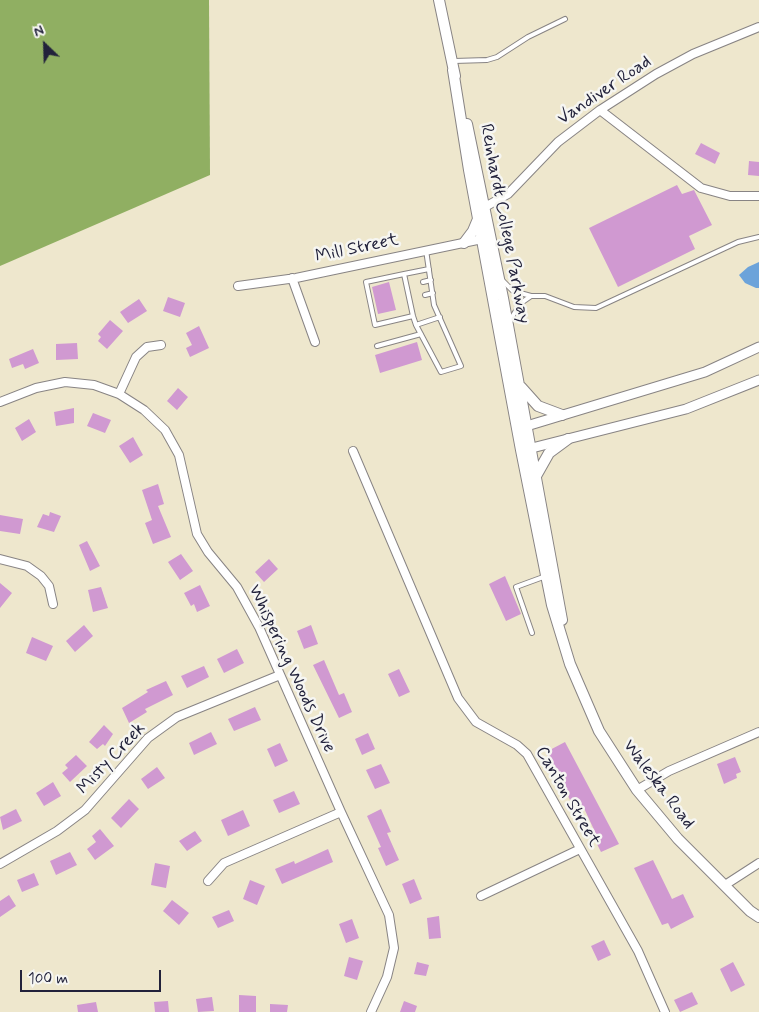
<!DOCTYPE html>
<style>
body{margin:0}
#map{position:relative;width:759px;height:1012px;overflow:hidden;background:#eee7cd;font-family:Mynerve,sans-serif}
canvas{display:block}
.north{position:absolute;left:20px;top:20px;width:50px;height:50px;-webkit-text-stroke:4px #f6f6f2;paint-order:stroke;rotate:336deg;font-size:14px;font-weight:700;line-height:20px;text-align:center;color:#22223b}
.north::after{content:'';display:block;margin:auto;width:18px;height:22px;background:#22223b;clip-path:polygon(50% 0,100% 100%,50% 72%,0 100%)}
.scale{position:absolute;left:20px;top:970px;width:141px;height:22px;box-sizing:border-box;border:2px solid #22223b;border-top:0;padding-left:6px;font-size:15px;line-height:18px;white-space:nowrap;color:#22223b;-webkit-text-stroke:4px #f6f6f2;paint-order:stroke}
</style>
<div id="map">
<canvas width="759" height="1012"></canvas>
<div class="north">N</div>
<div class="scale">100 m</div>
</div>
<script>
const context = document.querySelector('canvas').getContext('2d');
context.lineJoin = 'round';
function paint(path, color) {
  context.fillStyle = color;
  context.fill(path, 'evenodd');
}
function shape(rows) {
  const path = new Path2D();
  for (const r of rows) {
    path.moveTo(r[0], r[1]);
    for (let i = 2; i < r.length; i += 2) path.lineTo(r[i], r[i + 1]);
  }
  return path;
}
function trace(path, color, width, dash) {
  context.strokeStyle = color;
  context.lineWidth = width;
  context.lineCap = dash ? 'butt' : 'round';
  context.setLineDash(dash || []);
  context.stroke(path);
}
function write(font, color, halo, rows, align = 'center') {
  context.font = font + ' Mynerve,sans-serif';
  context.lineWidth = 5;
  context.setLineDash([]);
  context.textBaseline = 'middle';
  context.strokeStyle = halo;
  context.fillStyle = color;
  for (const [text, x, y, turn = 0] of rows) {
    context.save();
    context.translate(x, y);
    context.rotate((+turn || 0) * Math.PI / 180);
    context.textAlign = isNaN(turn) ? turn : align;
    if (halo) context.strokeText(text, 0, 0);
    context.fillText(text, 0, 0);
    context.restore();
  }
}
const forest = shape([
 [0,0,209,0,210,175,0,266]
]);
const water = shape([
 [759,262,759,288,756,288,745,283,739,275,748,267]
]);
const building = shape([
 [701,143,720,153,715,164,695,154],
 [749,161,759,162,759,176,748,175],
 [677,185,682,194,694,190,712,225,689,236,695,249,618,287,589,228],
 [389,282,396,310,378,314,372,287],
 [168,297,185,303,180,317,163,311],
 [139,299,147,311,128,323,120,312],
 [110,320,123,331,107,349,98,341,101,337,98,334],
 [199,326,209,348,190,357,186,348,192,345,186,333],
 [417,342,422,360,380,373,375,355],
 [77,343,78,359,56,360,56,344],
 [33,349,39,363,25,369,23,364,12,368,9,359],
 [178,388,188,397,177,410,167,401],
 [74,408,74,423,56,426,54,412],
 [93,413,111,420,105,433,87,426],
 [29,419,36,432,22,441,15,428],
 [133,437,143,455,130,463,119,446],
 [158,484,164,504,158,506,171,537,153,544,145,523,152,520,142,490],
 [50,512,61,516,54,532,37,527,43,514,49,516],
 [0,515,23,519,20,534,0,531],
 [87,541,100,566,90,571,79,545],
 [181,554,193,571,180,580,168,562],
 [269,559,278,569,264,582,255,572],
 [505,576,521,614,506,621,489,584],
 [0,583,12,593,0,608],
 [200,585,210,606,197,612,194,604,191,606,184,593],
 [101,587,108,608,93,612,88,590],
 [84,625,93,636,75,652,66,641],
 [311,625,318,644,304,649,297,631],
 [32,637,53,646,46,661,26,653],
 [237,649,244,663,224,673,217,659],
 [324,660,339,695,344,693,352,712,339,718,313,665],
 [204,666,209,677,187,688,181,676],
 [399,669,410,692,399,697,388,674],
 [166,681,173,695,145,709,147,712,129,723,122,708,148,692,146,690],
 [255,707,261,720,234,731,228,719],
 [104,725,113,734,105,746,103,744,97,749,89,742],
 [211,732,217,744,194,755,189,743],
 [368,733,375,749,362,755,355,739],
 [565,742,619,844,601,852,593,836,596,834,583,806,575,810,546,752],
 [280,743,288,761,275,767,267,749],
 [76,755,87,766,70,782,62,773,68,768,65,765],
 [735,757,741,772,736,774,737,778,724,784,717,764],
 [381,764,390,783,375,789,366,770],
 [157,767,165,778,148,789,141,779],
 [53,782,61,796,44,806,36,793],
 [294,791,300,804,279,813,273,800],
 [129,799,139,809,121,828,111,818],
 [16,809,22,821,3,830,0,817],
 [381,809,391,832,387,833,399,860,386,866,378,848,381,847,367,816],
 [243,810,250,826,228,836,221,820],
 [100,829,114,846,95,860,87,849,96,842,92,836],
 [195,831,202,841,187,851,179,841],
 [328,849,333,862,282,884,275,869,294,861,295,864],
 [70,852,77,865,56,875,50,861],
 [653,860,672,899,683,894,694,917,671,929,668,923,662,925,634,868],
 [155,863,170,866,166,888,151,885],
 [34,873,39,885,22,892,17,880],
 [414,879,422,899,410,904,402,884],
 [250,880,265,886,257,905,243,899],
 [9,895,16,906,0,917,0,901],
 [172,900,189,913,179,925,163,911],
 [229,910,234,921,218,928,212,917],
 [439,916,441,938,429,939,427,918],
 [352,919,359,938,346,943,339,924],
 [604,940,611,955,598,961,591,946],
 [349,957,363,961,357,980,344,976],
 [417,962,429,965,426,976,414,974],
 [733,962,745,985,731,992,720,969],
 [692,992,698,1004,680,1012,674,1000],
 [239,995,256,996,256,1012,239,1012],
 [212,997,214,1011,198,1012,196,999],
 [168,1001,169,1012,155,1012,154,1002],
 [404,1001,417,1006,415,1012,400,1012],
 [96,1002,98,1012,78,1012,77,1005],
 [270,1004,288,1005,287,1012,270,1012]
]);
const service = shape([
 [454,61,487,60,497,57,528,37,565,19],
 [429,269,404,274,413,316,416,325,440,317],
 [404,274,366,282,375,325,413,316],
 [503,281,513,291,531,296,521,303,510,320],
 [423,282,431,280],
 [425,295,433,293],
 [531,296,545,296,574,307,596,308,738,242,759,237],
 [416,325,441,372,461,366,434,305,426,250],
 [377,346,421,334],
 [532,633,516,587,546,576]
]);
const minor = shape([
 [600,110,701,188,730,196,759,196],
 [485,207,508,194,558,142,600,110,656,74,693,54,759,27],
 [292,278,315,342],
 [238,286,296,278,482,239],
 [119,394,136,357,147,347,161,345],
 [0,402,36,388,65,382,94,385,119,394,144,410,165,430,179,455,197,534,208,552,237,587,259,627,341,812,389,915,394,948,387,977,371,1012],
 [353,451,458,698,476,722,517,745,527,754,638,951,665,1012],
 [0,559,27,566,41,576,49,586,53,604],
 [637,790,669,771,759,732],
 [0,864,57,831,85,810,148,738,177,717,280,675],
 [208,881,224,863,341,812],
 [725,885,759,863],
 [481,896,580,849]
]);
const tertiary = shape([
 [520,428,705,372,759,347],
 [524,450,686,409,759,380]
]);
const secondary = shape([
 [439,0,455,76],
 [453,70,469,170,521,450,552,605,570,664,599,731,637,790,678,839,750,911,759,917],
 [467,124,503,298,562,620],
 [464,243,473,231,478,219],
 [521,387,538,406,562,415],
 [536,476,549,453,568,439]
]);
const streetNames = [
 ["Vandiver Road",605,91,-34],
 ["Reinhardt College Parkway",504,224,79],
 ["Mill Street",357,249,-12],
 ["Whispering Woods Drive",291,669,65],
 ["Misty Creek",112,759,-47],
 ["Waleska Road",658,785,53],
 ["Canton Street",567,797,60]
];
paint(forest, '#90af62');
paint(water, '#6ca3da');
paint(building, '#d099d1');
trace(service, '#888484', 6);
trace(minor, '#888484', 10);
trace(tertiary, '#888484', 11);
trace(secondary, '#888484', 12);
trace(service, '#fff', 4);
trace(minor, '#fff', 8);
trace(tertiary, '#fff', 9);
trace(secondary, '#fff', 10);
write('18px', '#22223b', '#f6f6f2', streetNames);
</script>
